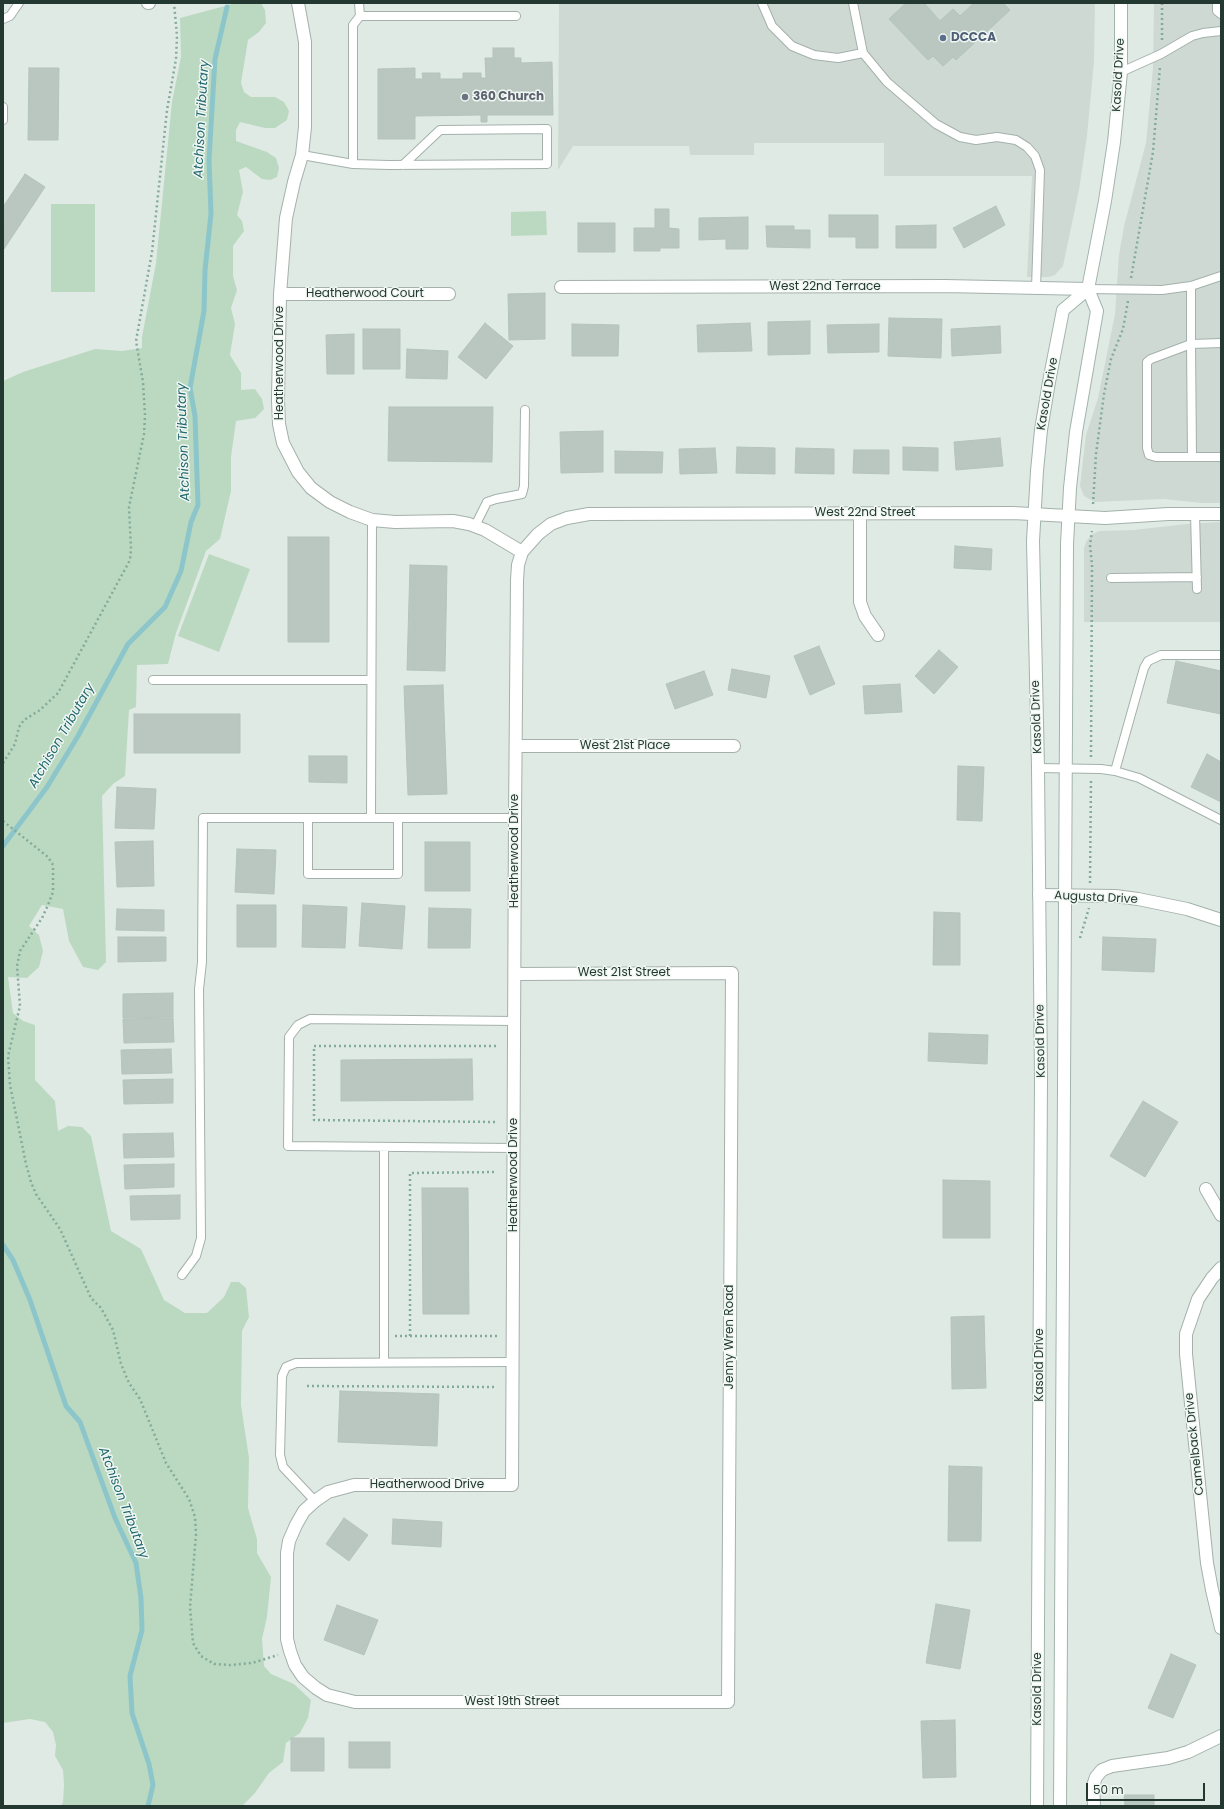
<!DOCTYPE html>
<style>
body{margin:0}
#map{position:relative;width:1224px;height:1809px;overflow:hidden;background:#e0eae5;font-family:Poppins,sans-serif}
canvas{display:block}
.frame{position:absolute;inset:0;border:4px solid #233831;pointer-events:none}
.scale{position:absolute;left:1086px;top:1783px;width:119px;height:18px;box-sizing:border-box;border:2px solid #233831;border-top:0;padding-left:5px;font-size:12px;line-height:14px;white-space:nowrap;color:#233831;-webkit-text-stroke:3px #f0f7f3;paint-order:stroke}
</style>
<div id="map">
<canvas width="1224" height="1809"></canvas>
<div class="frame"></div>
<div class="scale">50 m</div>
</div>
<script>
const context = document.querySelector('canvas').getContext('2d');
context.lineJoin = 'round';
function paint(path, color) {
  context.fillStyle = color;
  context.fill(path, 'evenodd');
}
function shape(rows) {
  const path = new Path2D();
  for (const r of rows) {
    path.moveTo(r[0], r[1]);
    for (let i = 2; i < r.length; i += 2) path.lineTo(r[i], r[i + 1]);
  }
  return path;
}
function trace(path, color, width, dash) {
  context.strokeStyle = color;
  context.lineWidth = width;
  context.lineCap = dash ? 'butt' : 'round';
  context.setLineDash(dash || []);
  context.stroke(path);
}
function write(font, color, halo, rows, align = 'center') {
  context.font = font + ' Poppins,sans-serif';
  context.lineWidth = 3;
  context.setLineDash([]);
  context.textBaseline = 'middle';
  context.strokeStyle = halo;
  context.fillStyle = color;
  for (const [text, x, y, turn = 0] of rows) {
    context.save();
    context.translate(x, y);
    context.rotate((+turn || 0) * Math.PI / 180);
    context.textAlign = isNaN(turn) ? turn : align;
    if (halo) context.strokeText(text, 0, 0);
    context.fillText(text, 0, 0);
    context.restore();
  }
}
const built = shape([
 [559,3,1095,3,1094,62,1087,136,1079,190,1063,266,1055,275,1049,277,1027,277,1032,176,884,176,884,143,754,143,754,155,690,155,689,146,573,146,558,170],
 [1154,3,1221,3,1221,503,1202,503,1164,499,1095,502,1084,496,1080,486,1086,435,1098,398,1115,314,1119,255,1124,226,1146,143,1153,68],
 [1221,522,1221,622,1084,622,1084,548,1086,542,1091,535,1099,531,1134,530,1186,524]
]);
const green = shape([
 [236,3,261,3,265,10,266,23,259,32,248,40,241,83,244,92,251,97,275,97,284,102,289,111,287,120,275,128,265,128,240,122,236,130,236,141,267,152,276,158,279,168,277,177,270,180,262,179,246,167,239,170,243,192,237,215,242,221,244,231,233,246,233,276,237,290,231,308,235,324,230,355,241,373,241,390,255,389,262,399,264,409,255,418,236,421,231,457,231,491,220,539,206,551,176,633,168,664,137,665,136,707,129,710,125,776,113,784,102,796,106,962,98,970,83,967,69,941,63,909,42,905,29,926,39,935,43,951,39,967,27,978,8,977,13,1013,23,1021,35,1025,35,1080,55,1101,58,1131,68,1126,82,1127,91,1136,111,1231,141,1249,164,1300,185,1313,207,1313,224,1297,231,1282,239,1282,246,1288,249,1317,242,1331,241,1405,249,1458,248,1508,257,1539,257,1553,271,1577,267,1617,262,1639,264,1666,271,1674,294,1684,311,1700,308,1718,300,1733,286,1743,283,1762,269,1773,255,1793,242,1806,60,1806,63,1803,64,1785,63,1770,55,1756,56,1745,53,1732,45,1722,30,1719,3,1723,3,381,23,372,95,349,122,351,142,348,142,337,156,263,172,102,181,57,180,18],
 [51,204,95,204,95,292,51,292],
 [546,211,547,235,511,236,511,212],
 [209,554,250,569,219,652,178,636]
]);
const stream = shape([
 [3,846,47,787,78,736,128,644,165,607,181,571,191,522,198,505,195,416,190,388,204,311,205,270,211,214,209,160,215,59,227,7],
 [3,1245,13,1260,30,1300,66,1406,80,1422,115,1518,136,1563,141,1598,142,1630,130,1676,132,1713,149,1764,153,1785,148,1806]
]);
const building = shape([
 [906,3,924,3,940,21,953,9,960,16,974,3,1003,3,1010,10,956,60,953,57,943,66,933,56,928,60,889,19,906,3],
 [493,48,514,48,514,58,521,58,521,63,552,62,553,115,487,115,487,122,481,122,481,115,415,116,415,139,378,139,378,69,415,68,415,79,423,79,422,73,440,73,440,79,463,79,463,73,481,73,481,78,486,78,485,58,493,58,493,48],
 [29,68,59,68,58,140,28,140,29,68],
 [25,174,45,187,4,249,3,207,25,174],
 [996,206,1005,225,964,248,953,228,996,206],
 [655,209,669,209,669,228,679,229,679,248,660,248,660,251,634,251,634,228,655,228,655,209],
 [829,215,878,215,878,248,856,248,856,237,829,237,829,215],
 [748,217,748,249,726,249,726,239,699,240,699,218,748,217],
 [578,223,615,223,615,252,578,252,578,223],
 [936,225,936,248,896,248,896,226,936,225],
 [766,226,794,226,794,230,810,230,810,248,767,247,766,226],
 [545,293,545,339,509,340,508,294,545,293],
 [889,318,942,319,941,358,888,356,889,318],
 [810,321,810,354,768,355,768,322,810,321],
 [485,323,513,346,486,379,458,357,485,323],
 [750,323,752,351,698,352,697,325,750,323],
 [572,324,619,325,618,356,572,356,572,324],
 [879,324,879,352,828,353,827,325,879,324],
 [1000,326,1001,353,952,356,951,329,1000,326],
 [363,329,400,329,400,369,363,369,363,329],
 [354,334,354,374,327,374,326,335,354,334],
 [407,349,448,351,447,379,406,378,407,349],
 [389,407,493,407,492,462,388,461,389,407],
 [603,431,603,472,561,473,560,432,603,431],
 [1000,438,1003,466,956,470,954,442,1000,438],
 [737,447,775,448,775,474,736,473,737,447],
 [903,447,938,448,938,471,903,470,903,447],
 [715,448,717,473,680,474,679,449,715,448],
 [796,448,834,449,834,474,795,473,796,448],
 [854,450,889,450,889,474,853,473,854,450],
 [615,451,663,452,662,473,615,473,615,451],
 [288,537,329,537,329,642,288,642,288,537],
 [955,546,992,549,991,570,954,568,955,546],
 [410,565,447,566,445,671,407,670,410,565],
 [819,646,835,684,810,695,794,656,819,646],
 [939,650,958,667,934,694,915,676,939,650],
 [1176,661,1221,671,1221,714,1167,703,1176,661],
 [732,669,770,676,766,698,728,690,732,669],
 [704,671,713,695,675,709,666,684,704,671],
 [900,684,902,712,865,714,863,686,900,684],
 [443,685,447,794,408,795,404,686,443,685],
 [134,714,240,714,240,753,134,753,134,714],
 [1207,754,1221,762,1221,802,1191,787,1207,754],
 [309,756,347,756,347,783,309,782,309,756],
 [958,766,984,767,982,821,957,820,958,766],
 [117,787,156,789,154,829,115,828,117,787],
 [153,841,154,886,117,887,115,842,153,841],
 [425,842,470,842,470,891,425,891,425,842],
 [237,849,276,850,274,894,235,892,237,849],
 [362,903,405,906,402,949,359,946,362,903],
 [237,905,276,905,276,947,237,947,237,905],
 [303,905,347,907,345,948,302,947,303,905],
 [429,908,471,909,470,948,428,948,429,908],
 [117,909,164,910,164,931,116,930,117,909],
 [934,912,960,913,960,965,933,965,934,912],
 [118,937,166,937,166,961,118,962,118,937],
 [1103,937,1156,939,1154,972,1102,970,1103,937],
 [173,993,173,1017,123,1018,123,994,173,993],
 [173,1018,174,1042,124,1043,123,1019,173,1018],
 [929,1033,988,1035,987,1064,928,1061,929,1033],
 [171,1049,172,1073,122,1074,121,1050,171,1049],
 [472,1059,473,1100,341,1101,341,1060,472,1059],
 [173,1079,173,1103,124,1104,123,1080,173,1079],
 [1143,1101,1178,1122,1145,1177,1110,1156,1143,1101],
 [173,1133,174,1157,124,1158,123,1134,173,1133],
 [174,1164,174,1187,125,1189,124,1165,174,1164],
 [943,1180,990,1181,990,1238,943,1238,943,1180],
 [422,1188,468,1188,469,1314,423,1314,422,1188],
 [180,1195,180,1219,131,1220,130,1196,180,1195],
 [984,1316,986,1388,952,1389,951,1317,984,1316],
 [340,1391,439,1394,437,1446,338,1442,340,1391],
 [949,1466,982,1467,981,1541,948,1541,949,1466],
 [344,1518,368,1535,349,1561,326,1544,344,1518],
 [393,1519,442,1522,441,1547,392,1544,393,1519],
 [936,1604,970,1610,960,1669,926,1663,936,1604],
 [337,1605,378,1620,364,1655,324,1640,337,1605],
 [1171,1654,1196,1665,1173,1718,1148,1708,1171,1654],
 [955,1720,956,1777,923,1778,921,1721,955,1720],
 [291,1738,324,1738,324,1771,291,1771,291,1738],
 [349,1742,390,1742,390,1768,349,1768,349,1742],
 [1124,1795,1154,1795,1154,1806,1125,1806,1124,1795]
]);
const path = shape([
 [1162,40,1162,3],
 [1131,278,1153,152,1160,67],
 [1093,504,1096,454,1104,394,1111,359,1123,329,1128,301],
 [1091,757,1092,565,1090,545,1092,531],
 [3,763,15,744,19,727,24,720,40,710,58,693,130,560,131,549,129,507,144,434,145,415,143,382,136,341,152,252,167,110,176,59,177,36,174,3],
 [3,821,48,857,53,865,53,892,48,905,42,918,20,951,17,966,20,1006,8,1056,10,1085,26,1164,31,1182,36,1194,60,1229,91,1298,101,1308,113,1330,121,1364,129,1383,140,1399,166,1463,189,1499,195,1517,196,1534,190,1607,193,1643,201,1656,214,1664,230,1665,252,1663,278,1655],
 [1090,883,1091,780],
 [1080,938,1089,908],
 [496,1046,314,1046,314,1120,496,1122],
 [395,1336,497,1336],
 [410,1336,410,1173,497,1172],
 [307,1386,496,1387]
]);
const lane = shape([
 [762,3,772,26,792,46,814,55,838,58,863,53],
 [853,3,863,53,887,82,936,124,960,137,976,140,997,137,1016,140,1027,147,1035,156,1040,170,1036,288],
 [1217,3,1217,11,1221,14],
 [360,16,516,16],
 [3,19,10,16,19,3],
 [1121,72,1161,54,1192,36,1203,33,1221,31],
 [3,107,3,120],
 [302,155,353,164,353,25,360,16,359,3],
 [353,164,389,165,547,164,547,129,440,130,403,165],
 [1191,286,1191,344,1151,359,1147,362,1147,448,1149,455,1156,457,1221,457],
 [1088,289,1162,290,1191,286,1221,276],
 [1192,457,1191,344,1221,343],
 [1195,514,1197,589],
 [475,526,487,502,496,499,522,494,524,486,525,410],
 [1111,578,1197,577],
 [153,680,371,680],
 [1038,768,1101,769,1115,771,1139,778,1221,820],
 [1115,771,1144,668,1148,661,1161,655,1221,655],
 [308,818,308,874,398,874,398,818],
 [371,818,372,520],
 [514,1148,288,1146,289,1037,298,1025,310,1019,515,1021],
 [182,1275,196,1256,201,1238,199,989,202,962,203,818,515,818],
 [384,1362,384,1147],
 [315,1501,283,1467,280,1455,282,1376,286,1367,296,1363,513,1362]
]);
const street = shape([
 [148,3,149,3],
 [298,3,305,42,305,127,302,155,294,182,286,218,280,294,278,400,279,424,283,443,298,472,311,488,330,502,350,512,372,520,395,522,453,521,469,524,485,530,522,552,518,565,517,580,515,818,512,1485,354,1485,328,1492,315,1501,304,1511,296,1525,289,1541,287,1553,287,1639,290,1651,295,1665,303,1677,316,1688,327,1695,355,1702,728,1702,732,973,515,974],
 [561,287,945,286,1088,289],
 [280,294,449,294],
 [860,513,860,602,865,616,878,635],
 [522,552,538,534,551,524,567,518,589,514,1013,513,1105,518,1168,514,1221,514],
 [516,746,734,746],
 [1039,895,1115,896,1138,899,1187,909,1221,920],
 [1206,1189,1221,1215],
 [1221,1268,1212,1278,1198,1299,1186,1334,1186,1354,1207,1563,1212,1590,1221,1628],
 [1094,1806,1093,1786,1096,1777,1102,1770,1112,1766,1168,1758,1188,1752,1221,1736]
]);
const secondary = shape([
 [1037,1806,1041,1079,1038,768,1033,541,1037,471,1041,430,1049,382,1063,310,1088,289],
 [1060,1806,1067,544,1070,488,1076,432,1097,311,1088,289,1105,201,1114,142,1121,72,1121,3]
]);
const markers = [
 [943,38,4,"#5c6f8a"],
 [465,97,4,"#6b7280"]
];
const serviceNames = [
 ["DCCCA",951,38]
];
const streetNames = [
 ["Kasold Drive",1119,75,-87],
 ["West 22nd Terrace",825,287],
 ["Heatherwood Court",365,294],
 ["Heatherwood Drive",280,363,-90],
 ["Kasold Drive",1048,394,-80],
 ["West 22nd Street",865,513],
 ["Kasold Drive",1037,717,-92],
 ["West 21st Place",625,746],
 ["Heatherwood Drive",515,851,-90],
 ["Augusta Drive",1096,898,3],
 ["West 21st Street",624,973],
 ["Kasold Drive",1041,1041,-91],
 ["Heatherwood Drive",514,1175,-90],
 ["Jenny Wren Road",730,1337,-90],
 ["Kasold Drive",1040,1365,-90],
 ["Camelback Drive",1195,1444,-96],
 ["Heatherwood Drive",427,1485],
 ["Kasold Drive",1038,1689,-90],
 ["West 19th Street",512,1702]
];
const worshipNames = [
 ["360 Church",473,97]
];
const waterNames = [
 ["Atchison Tributary",202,119,-87],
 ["Atchison Tributary",184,442,-92],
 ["Atchison Tributary",62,736,-60],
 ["Atchison Tributary",123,1503,69]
];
paint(built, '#cfd9d4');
paint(green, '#bbd9c1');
trace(stream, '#8dc6ca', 5);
paint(building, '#b9c7c0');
trace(building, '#b3c3bb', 1);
trace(lane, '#a4b1ab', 10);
trace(street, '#a4b1ab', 14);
trace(secondary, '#a1b4ac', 14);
trace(path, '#83ab9b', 2.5, [2, 3]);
trace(lane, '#fff', 8);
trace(street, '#fff', 12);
trace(secondary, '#fff', 12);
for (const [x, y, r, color] of markers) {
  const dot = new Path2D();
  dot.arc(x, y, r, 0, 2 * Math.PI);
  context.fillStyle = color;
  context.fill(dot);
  trace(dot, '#f0f7f3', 1.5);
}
write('bold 12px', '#4e5e75', '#f0f7f3', serviceNames, 'left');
write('12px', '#233831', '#f0f7f3', streetNames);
write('bold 12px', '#5b616d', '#f0f7f3', worshipNames, 'left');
write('italic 13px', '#22686f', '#f0f7f3', waterNames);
</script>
